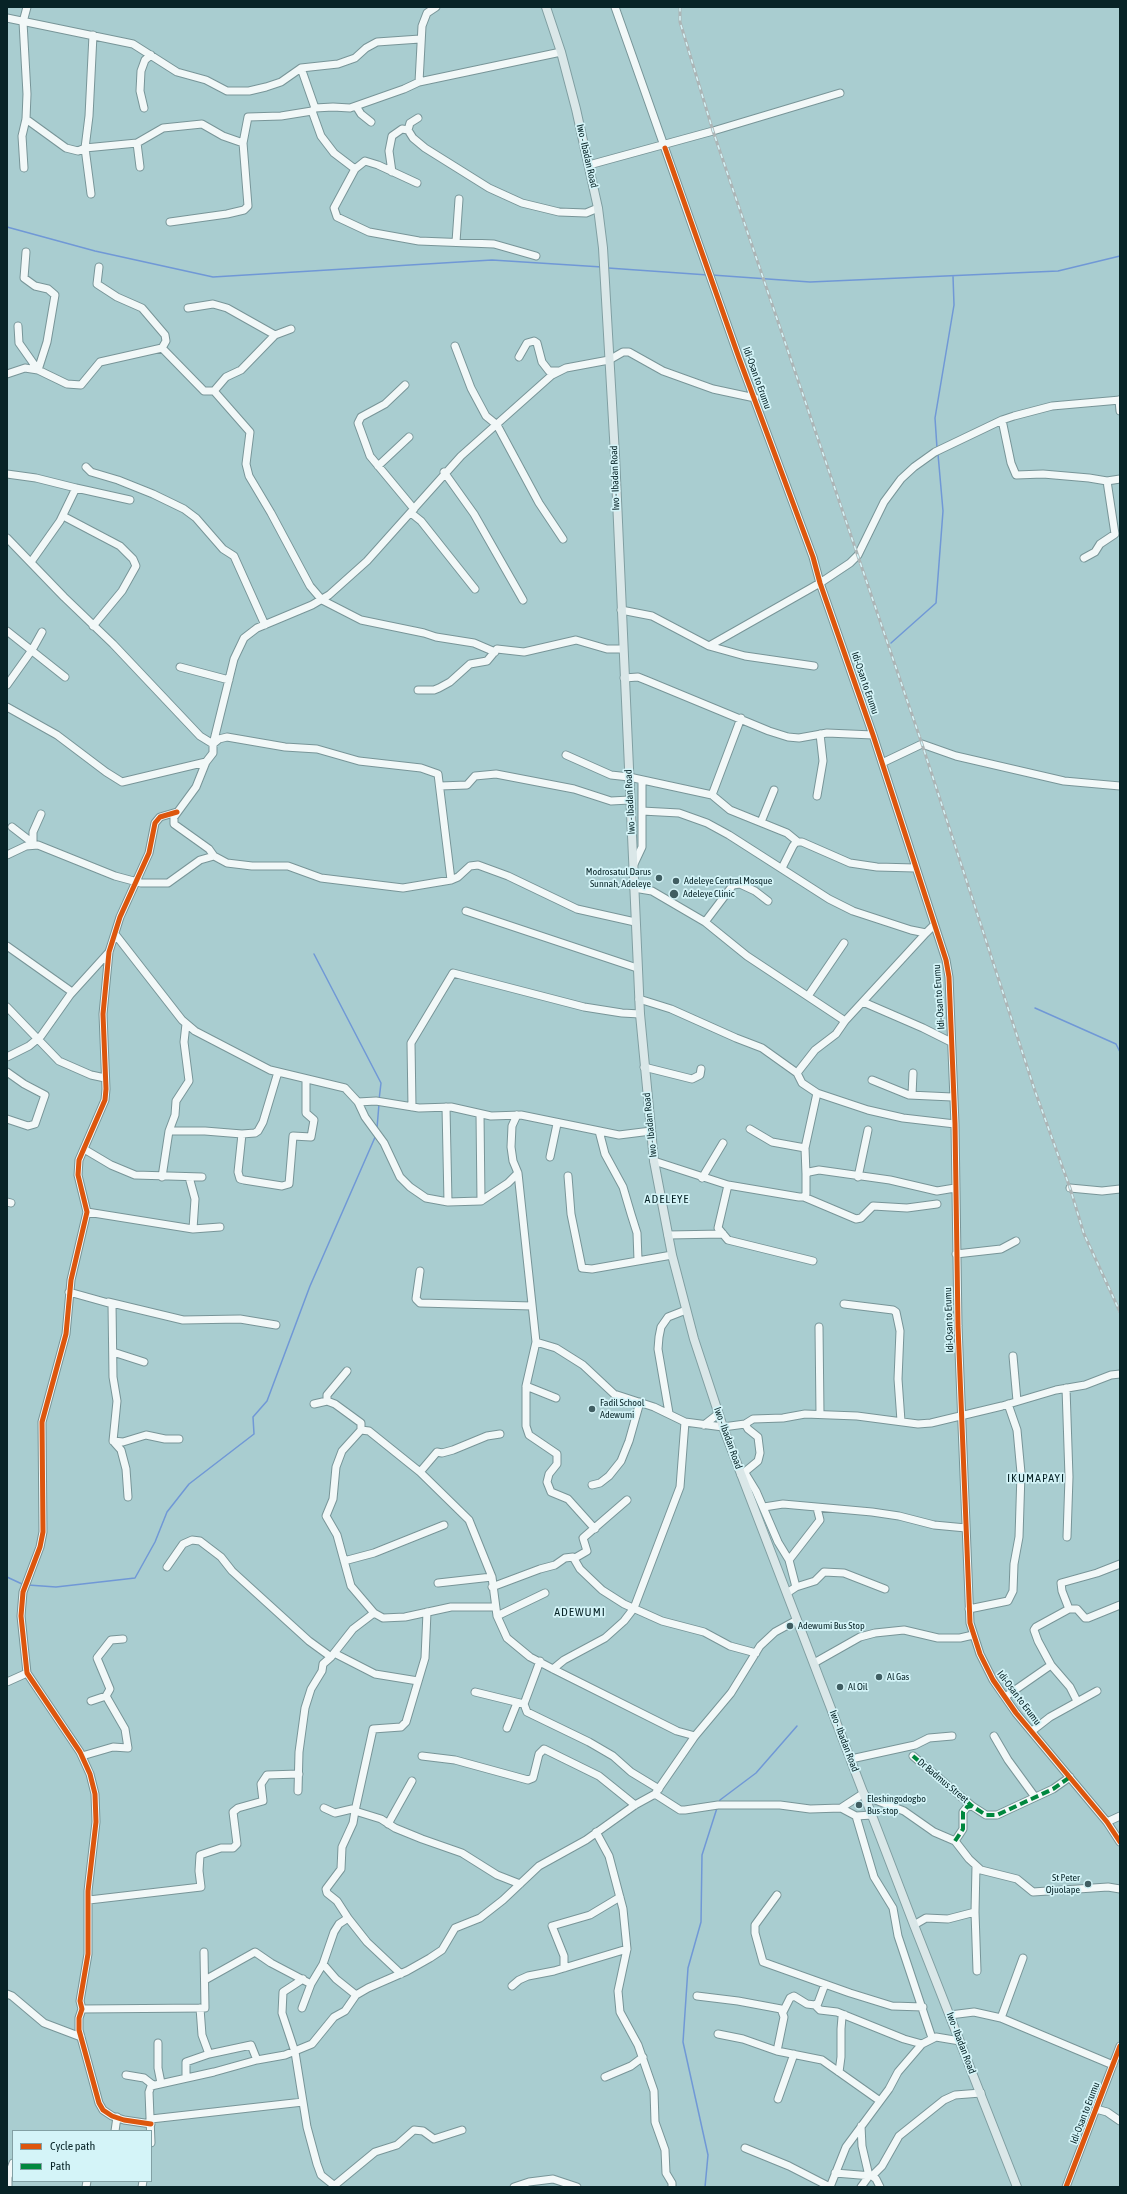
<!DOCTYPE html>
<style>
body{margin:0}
#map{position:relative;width:1127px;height:2194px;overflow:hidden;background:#a9cdd0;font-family:"Asap Condensed",sans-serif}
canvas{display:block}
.frame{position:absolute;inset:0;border:8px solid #072326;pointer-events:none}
.legend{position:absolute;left:12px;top:2130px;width:140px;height:52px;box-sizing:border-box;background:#d4f4f8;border:1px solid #82a0a4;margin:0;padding:5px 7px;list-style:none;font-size:12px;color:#072326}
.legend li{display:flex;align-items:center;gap:8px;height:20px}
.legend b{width:20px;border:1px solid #82a0a4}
</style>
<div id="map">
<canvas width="1127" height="2194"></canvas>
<div class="frame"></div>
<ul class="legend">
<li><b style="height:5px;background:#dd560d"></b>Cycle path</li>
<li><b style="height:5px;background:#00873e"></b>Path</li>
</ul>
</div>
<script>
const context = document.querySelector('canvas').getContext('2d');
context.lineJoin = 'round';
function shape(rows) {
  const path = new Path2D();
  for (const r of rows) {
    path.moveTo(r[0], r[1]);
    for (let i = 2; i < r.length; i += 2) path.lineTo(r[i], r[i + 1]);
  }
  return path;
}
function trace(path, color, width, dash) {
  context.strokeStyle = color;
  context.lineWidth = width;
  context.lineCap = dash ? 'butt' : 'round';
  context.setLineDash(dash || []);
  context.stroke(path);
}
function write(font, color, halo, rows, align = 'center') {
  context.font = font + ' "Asap Condensed",sans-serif';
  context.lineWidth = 3.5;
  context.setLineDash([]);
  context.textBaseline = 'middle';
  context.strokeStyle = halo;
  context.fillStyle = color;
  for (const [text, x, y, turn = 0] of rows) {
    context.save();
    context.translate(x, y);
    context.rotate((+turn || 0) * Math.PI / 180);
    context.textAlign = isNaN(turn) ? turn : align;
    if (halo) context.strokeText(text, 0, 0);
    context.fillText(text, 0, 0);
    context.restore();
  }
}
const stream = shape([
 [7,227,95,251,213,277,492,260,602,267],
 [608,268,708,275],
 [712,275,810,282,1058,271,1120,256],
 [937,448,935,418,954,305,953,276],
 [891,643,936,603,943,511,938,454],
 [314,954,381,1083,379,1100],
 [1035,1008,1116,1044,1120,1052],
 [377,1128,379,1104],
 [7,1577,22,1584],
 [28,1585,56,1587,135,1578,155,1542,167,1512,189,1484,254,1434,253,1417,267,1401,310,1286,376,1135],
 [719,1803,720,1800,756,1773,797,1726],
 [705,2187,708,2155,683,2042,688,1968,701,1922,702,1855,717,1808]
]);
const minor = shape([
 [615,7,739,358,813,557,820,583,873,735,946,960,949,977,955,1124,958,1326,970,1623,980,1654,993,1680,1016,1713,1107,1822,1120,1842],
 [7,18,133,44,177,72,206,80,227,91,249,91,266,87,281,82,301,68,338,64,355,58,366,48,377,42,420,39],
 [301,68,315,108],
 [419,82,561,52],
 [356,106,361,114,371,122],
 [144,108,140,91,141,71,145,60,151,55],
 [312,111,321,136,334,153,355,169,334,208,337,217,369,232,419,241,494,244,536,256],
 [26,119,66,148,78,151,85,148,89,116,93,35],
 [408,130,413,138,425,148,489,188,522,203,559,212,586,213,598,208],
 [137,143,140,167],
 [589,165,713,131,840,93],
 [24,168,22,136,26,119,27,94,23,22,27,7],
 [355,169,365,161,378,165,417,183],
 [392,172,389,151,392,136,402,129,408,130,410,123,418,118],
 [91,194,85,148,137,143,163,128,202,124,223,136,243,143],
 [170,222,227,214,244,210,248,206,243,143,248,117,281,116,312,111,315,108,333,107,350,108,404,89,419,82,422,26,427,13,436,7],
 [456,242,459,199],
 [99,267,97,284,117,297,142,308,165,335,166,341,162,348],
 [188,308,213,304,227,308,275,335],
 [18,326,19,343,38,370,47,342,55,295,48,289,35,286,24,278,26,252],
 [291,329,275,335,241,370,226,377,214,391,250,432,246,464,249,476,271,513,310,586,322,600,361,620,424,633,436,637,474,643,495,652],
 [455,346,471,388,486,416,497,425,539,503,563,539],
 [519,357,527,343,534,341,537,343,542,362,549,371,559,371],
 [7,374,25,368,38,370,67,384,81,385,100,362,162,348,204,391,214,391],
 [405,385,385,404,361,417,358,423,370,456,414,509],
 [1119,400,1120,411],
 [1002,420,1011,463,1016,475,1043,474,1089,478,1107,481,1115,534,1100,544,1095,552,1084,558],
 [378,466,409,437],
 [86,467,91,472,118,480,153,494,184,509,196,518,223,549,234,556,265,625],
 [444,472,474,514,523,600],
 [7,474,36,478,76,488],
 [1107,481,1120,479],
 [411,513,421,521,475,589],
 [63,516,120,546,133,559,136,566,122,591,93,626],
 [7,538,64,597,113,644,200,736,213,744,219,739,227,737,285,747,317,749,359,761,421,768,438,774,451,880],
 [31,562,60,521,76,488,130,500],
 [621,610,652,616,709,646,820,583,850,563,858,555,884,502,901,479,914,467,935,452,1002,420,1014,416,1052,406,1120,400],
 [7,631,65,677],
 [709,646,745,656,814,666],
 [180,667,229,680],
 [624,678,638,677,648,681,769,731,788,737,799,738,827,733,873,735],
 [7,685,32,650,42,632],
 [418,690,434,690,439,688,450,682,470,664,487,661,497,649,524,652,576,640,607,649,623,649],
 [7,707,57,735,106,772,122,782,206,762,213,753,213,744,234,659,244,638,257,628,312,605,329,595,367,561,461,456,552,375,566,368,609,360,623,352,629,352,663,371,713,389,755,398],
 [566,755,611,775,629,777,712,795,730,810,787,833,798,842],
 [206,762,196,787,174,817,174,824,209,849,214,856,227,863,252,866,288,866,321,878,403,888,451,880,458,877,470,866,478,865,508,876,577,909,635,922],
 [882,763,922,744,956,756,1064,781,1120,786],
 [440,786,467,785,475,776,496,774,574,789,611,801,630,800],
 [712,795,741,718],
 [817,796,823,761,820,734],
 [642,811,679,813,707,823,729,835,829,899,853,911,911,930,926,933,934,925],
 [761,822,774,790],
 [12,827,34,844],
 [33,841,33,832,41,814],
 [7,855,26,846,38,845,115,876,141,883,168,883,200,860,214,856],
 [634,864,642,847,642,780],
 [782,868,793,846,796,842,802,842,850,863,877,867,915,868],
 [634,888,652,891,705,922,747,956,845,1021],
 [466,911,637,968],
 [705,922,733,885,740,884,755,891,768,901],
 [115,934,182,1020,195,1031,270,1070,345,1088,358,1102,365,1117,384,1143,400,1177,410,1187,426,1198,448,1202,481,1201,508,1183,518,1173,513,1161,511,1147,512,1126,517,1115],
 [7,946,72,992],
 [808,996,844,943],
 [639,999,671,1009,736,1038,762,1048,797,1073,802,1083,817,1093,868,1110,903,1118,955,1124],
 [863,1002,923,1028,951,1042],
 [7,1007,59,1061,91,1075,105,1078],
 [7,1057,29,1046,41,1036,70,995,109,952],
 [644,1067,692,1079,700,1075,701,1069],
 [7,1072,24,1084,45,1095,35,1124,28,1126,7,1119],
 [278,1072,263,1122,258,1131,255,1133,242,1134,238,1172,240,1179,244,1180,282,1186,289,1184,293,1136,311,1137,314,1120,306,1113,306,1079],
 [797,1073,815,1050,836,1034,845,1021,926,933],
 [872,1080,909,1095,952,1097],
 [912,1095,913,1073],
 [358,1102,376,1101,419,1108,451,1107,491,1116,521,1115,619,1135,651,1131],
 [412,1107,411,1043,453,973,584,1007,622,1013,640,1014],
 [446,1107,448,1202],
 [480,1114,481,1201],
 [750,1129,772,1142,805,1148],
 [169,1131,175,1115,176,1101,189,1081,184,1042,186,1024],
 [599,1131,605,1154,623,1187,631,1214,637,1233,638,1260],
 [84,1149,111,1165,135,1175,202,1177],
 [550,1157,557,1124],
 [654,1161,728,1185,799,1197,804,1197,806,1194,806,1174,809,1172,819,1170,890,1180,937,1191,955,1188],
 [518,1173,536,1342,526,1386,526,1426,529,1435,557,1454,557,1464,549,1474,547,1482,551,1492,568,1499,595,1529],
 [806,1174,805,1148,817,1093],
 [568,1176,571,1214,582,1268,592,1269,672,1255],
 [162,1177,169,1131,205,1131,242,1134],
 [189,1177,195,1199,193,1229],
 [858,1177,868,1130],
 [702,1178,723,1143],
 [728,1185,718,1228,728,1240,813,1261],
 [1070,1188,1102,1191,1120,1189],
 [804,1197,856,1219,861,1218,873,1206,907,1208,937,1204],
 [7,1202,11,1203],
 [87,1212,193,1229,220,1227],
 [668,1235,723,1234],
 [956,1254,1001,1249,1016,1241],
 [420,1271,416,1299,420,1303,532,1306],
 [69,1292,112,1304,113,1377,117,1401,113,1441,121,1450,126,1469,128,1497],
 [108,1302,183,1320,240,1319,276,1325],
 [844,1304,893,1310,896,1312,900,1331,898,1379,901,1421],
 [819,1327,820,1414],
 [536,1342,556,1348,583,1365,614,1394,654,1407,685,1422,723,1427,745,1424,753,1419,783,1418,805,1414,857,1416,918,1424,931,1423,1002,1406,1056,1390,1085,1385,1111,1375,1120,1374],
 [113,1352,144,1362],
 [1013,1356,1017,1401],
 [526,1386,556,1398],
 [1066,1388,1069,1477,1067,1537],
 [327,1401,327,1395,347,1371],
 [314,1404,327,1401,335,1404,361,1423,361,1430],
 [669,1413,658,1349,659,1337,661,1327,668,1317,686,1310],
 [704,1425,718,1414],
 [113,1441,123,1442,146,1435,165,1439,179,1439],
 [420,1472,437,1452,442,1453,453,1450,487,1436,500,1434],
 [745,1473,756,1491,778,1542,789,1560,796,1587],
 [741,1475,758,1461,760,1453,758,1437,748,1429,745,1424],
 [592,1485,600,1483,609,1476,621,1461,629,1441,640,1402],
 [764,1507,783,1504,872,1512,899,1516,934,1525,966,1528],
 [575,1558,587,1551,583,1538,627,1500],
 [789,1560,820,1520,817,1508],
 [344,1561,374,1553,444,1525],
 [167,1567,183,1544,192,1540,200,1541,221,1557,232,1571,309,1641,331,1657,353,1629,374,1613],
 [438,1583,492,1577],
 [492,1587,540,1569,555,1565,565,1558,573,1557,580,1569,602,1590,624,1604,662,1621,704,1632,730,1646,756,1653],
 [787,1593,796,1587,815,1581,824,1572,844,1573,885,1589],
 [495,1607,451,1607,405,1617,383,1618,374,1613,351,1586,337,1535,326,1516,333,1499,336,1467,342,1451,361,1430,369,1431,420,1472,469,1520,492,1577,497,1616,507,1638,530,1657,553,1669,677,1731,695,1736],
 [969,1609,1008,1601,1013,1591,1014,1564,1019,1537,1021,1473,1017,1430,1008,1404],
 [1069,1609,1062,1591,1061,1583,1097,1573,1120,1564],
 [497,1616,545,1593],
 [334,1653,375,1674,418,1681],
 [540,1661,524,1704,527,1712,589,1742,613,1756,631,1772,659,1789],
 [814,1663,860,1637,875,1633,904,1630,938,1638,960,1638,973,1635],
 [553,1669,564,1660,605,1638,624,1621,634,1608,680,1487,685,1422],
 [7,1682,27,1673],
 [475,1692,524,1704],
 [106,1696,110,1689,97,1658,111,1640,123,1639],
 [1005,1697,1051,1665],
 [1077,1701,1070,1687,1051,1665,1038,1641,1034,1630,1036,1627,1069,1609,1077,1609,1085,1618,1088,1618,1120,1605],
 [507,1728,517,1703],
 [1032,1731,1050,1717,1097,1691],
 [994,1736,1008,1760,1035,1797],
 [82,1756,113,1747,128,1748,125,1729,106,1696,91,1701],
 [422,1756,455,1760,528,1780,533,1778,539,1754,544,1749,599,1776,635,1805],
 [913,1756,972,1806],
 [851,1759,915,1745,929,1738,952,1736],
 [298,1791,299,1752,305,1708,311,1689,322,1671,323,1664,331,1657],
 [655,1794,680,1810,685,1810,718,1805,780,1805,810,1809,841,1808,864,1793],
 [865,1796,904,1811,934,1832,955,1841,969,1859,981,1870,1017,1879,1033,1892,1108,1887,1120,1889],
 [324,1808,335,1813,352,1809,355,1811,373,1729,401,1727,406,1722,425,1658,427,1612],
 [841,1808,856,1816,872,1815],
 [856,1816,874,1877,893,1908,898,1936,932,2038],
 [1107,1822,1120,1816],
 [388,1824,412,1781],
 [596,1832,609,1856,623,1909,627,1949,618,1991,620,2012,638,2045,654,2091,655,2122,665,2150,666,2173,672,2183,672,2187],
 [955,1841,963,1829,963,1812,967,1807,972,1806,986,1815,997,1815,1053,1789,1070,1777],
 [976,1866,975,1912,977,1971],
 [777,1895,755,1925,755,1933,763,1962,850,1993,892,2006,923,2007],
 [89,1900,201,1887,199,1871,200,1855,221,1848,233,1848,237,1844,233,1812,238,1808,263,1801,261,1784,267,1775,299,1774],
 [348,1918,367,1942,401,1974],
 [914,1925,926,1918,948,1919,975,1912],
 [564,1968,564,1956,552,1926,590,1915,620,1897],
 [303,1979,283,1992,282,2013,295,2052,307,2127,317,2164,321,2175,336,2187],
 [205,1980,255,1952,271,1963,311,1984,302,2008],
 [311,1984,323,1964],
 [512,1986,519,1980,528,1976,554,1971,627,1949],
 [7,1994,12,1996,44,2023,81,2037],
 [356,1995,336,1979,323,1964,334,1932,339,1924,348,1918,337,1901,327,1893,326,1889,341,1869,342,1847,353,1823,355,1811,381,1819,395,1828,422,1839,462,1853,497,1875,520,1884],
 [697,1996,738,2001,781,2009,784,2017,777,2051],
 [815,2005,818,2003,825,1984],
 [200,2008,202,2035,209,2054],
 [82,2009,205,2008,204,1952],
 [783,2012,790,1998,794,1996,807,2004,815,2005,820,2010,837,2012,904,2039,922,2044],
 [950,2015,974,2012,1001,2018,1113,2065],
 [1001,2018,1023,1958],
 [718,2034,743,2039,777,2051,822,2060,880,2101],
 [158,2043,158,2068,161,2083],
 [839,2072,841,2057,841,2029,842,2017,845,2015],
 [126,2075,144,2078,153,2085],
 [605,2077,631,2066,643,2057],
 [186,2078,186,2062,209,2054,251,2045,257,2060],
 [778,2099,794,2054],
 [1096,2109,1107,2112,1120,2121],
 [151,2119,303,2102],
 [151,2124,124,2120,112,2116,103,2110,99,2103,79,2030,79,2018,82,2009,80,2001,88,1954,88,1891,96,1822,95,1794,90,1774,80,1752,27,1673,21,1616,23,1592,40,1547,43,1532,42,1422,66,1334,71,1280,87,1212,78,1175,79,1160,105,1100,106,1089,103,1014,109,952,120,917,149,853,155,823,160,817,177,812],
 [861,2126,862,2146,869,2176,861,2187],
 [115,2131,117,2117],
 [151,2143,149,2092,151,2086,214,2072,257,2060,285,2055,312,2044,334,2017,345,2011,356,1995,368,1988,407,1971,430,1958,442,1950,455,1928,480,1918,503,1900,539,1866,586,1840,635,1805,655,1794,695,1736,731,1693,760,1646,775,1632,797,1620],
 [745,2148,789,2166,830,2187],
 [835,2173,872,2176,882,2166,899,2136,944,2100,955,2095,981,2093],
 [872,2176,876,2179,880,2187],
 [335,2185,375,2152,397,2145,414,2130,423,2131,434,2139,462,2130],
 [8,2187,8,2177,13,2163],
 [86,2187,87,2181],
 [142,2187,143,2181],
 [514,2187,529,2182,553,2179,577,2187],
 [830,2187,846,2147,889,2089,898,2072,922,2044,936,2037,960,2041],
 [1066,2187,1120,2046]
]);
const major = shape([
 [546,7,561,52,576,109,598,208,603,248,615,455,640,1014,654,1161,672,1255,694,1339,723,1427,914,1925,1017,2187]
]);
const rail = shape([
 [680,7,680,22,713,131,922,744,1035,1091,1070,1188,1084,1234,1120,1312]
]);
const quiet = shape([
 [913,1756,972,1806],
 [955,1841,963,1829,963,1812,967,1807,972,1806,986,1815,997,1815,1053,1789,1070,1777]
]);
const cycleway = shape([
 [665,148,739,358,813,557,820,583,873,735,946,960,949,977,955,1124,958,1326,970,1623,980,1654,993,1680,1016,1713,1107,1822,1120,1842],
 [151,2124,124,2120,112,2116,103,2110,99,2103,79,2030,79,2018,82,2009,80,2001,88,1954,88,1891,96,1822,95,1794,90,1774,80,1752,27,1673,21,1616,23,1592,40,1547,43,1532,42,1422,66,1334,71,1280,87,1212,78,1175,79,1160,105,1100,106,1089,103,1014,109,952,120,917,149,853,155,823,160,817,177,812],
 [1066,2187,1120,2046]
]);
const markers = [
 [659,878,4,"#405e62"],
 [676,881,4,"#405e62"],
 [674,894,5,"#405e62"],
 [592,1409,4,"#405e62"],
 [790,1626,4,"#405e62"],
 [879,1677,4,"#405e62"],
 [840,1687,4,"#405e62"],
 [859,1805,4,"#405e62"],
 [1088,1884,4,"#405e62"]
];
const streetNames = [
 ["Iwo - Ibadan Road",587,156,77],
 ["Idi-Osan to Erumu",757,378,70],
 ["Iwo - Ibadan Road",615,478,-92],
 ["Idi-Osan to Erumu",865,683,71],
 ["Iwo - Ibadan Road",630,802,-93],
 ["Idi-Osan to Erumu",939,997,-94],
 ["Iwo - Ibadan Road",650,1125,-96],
 ["Idi-Osan to Erumu",949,1320,-92],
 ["Iwo - Ibadan Road",728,1438,70],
 ["Idi-Osan to Erumu",1019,1698,53],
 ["Iwo - Ibadan Road",844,1741,69],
 ["Dr Badmus Street",943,1781,40],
 ["Iwo - Ibadan Road",961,2043,69],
 ["Idi-Osan to Erumu",1085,2113,-69]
];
const poiNames = [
 ["Modrosatul Darus",651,872,"right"],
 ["Sunnah, Adeleye",651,884,"right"],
 ["Adeleye Central Mosque",684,881],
 ["Adeleye Clinic",683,894],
 ["Fadil School",600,1403],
 ["Adewumi",600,1415],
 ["Adewumi Bus Stop",798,1626],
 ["Al Gas",887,1677],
 ["Al Oil",848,1687],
 ["Eleshingodogbo",867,1799],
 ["Bus-stop",867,1811],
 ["St Peter",1080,1878,"right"],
 ["Ojuolape",1080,1890,"right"]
];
const quarterNames = [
 ["ADELEYE",667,1199],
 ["IKUMAPAYI",1036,1478],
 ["ADEWUMI",580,1612]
];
trace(stream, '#7098d6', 1.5);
trace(minor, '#789598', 9);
trace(major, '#809fa2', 10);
trace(minor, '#f2f8f8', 7);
trace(major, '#dae7e8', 8);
trace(rail, '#acb5b6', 3);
trace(rail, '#d4f4f8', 1.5, [4.5]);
trace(quiet, '#00873e', 4, [8, 4]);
trace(cycleway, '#dd560d', 5);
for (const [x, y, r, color] of markers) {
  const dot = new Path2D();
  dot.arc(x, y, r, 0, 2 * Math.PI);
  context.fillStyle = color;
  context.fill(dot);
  trace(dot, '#d4f4f8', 1.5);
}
write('10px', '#072326', '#d4f4f8', streetNames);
write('10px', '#072326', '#d4f4f8', poiNames, 'left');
context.letterSpacing = '1px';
write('12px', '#072326', '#d4f4f8', quarterNames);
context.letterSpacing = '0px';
</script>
